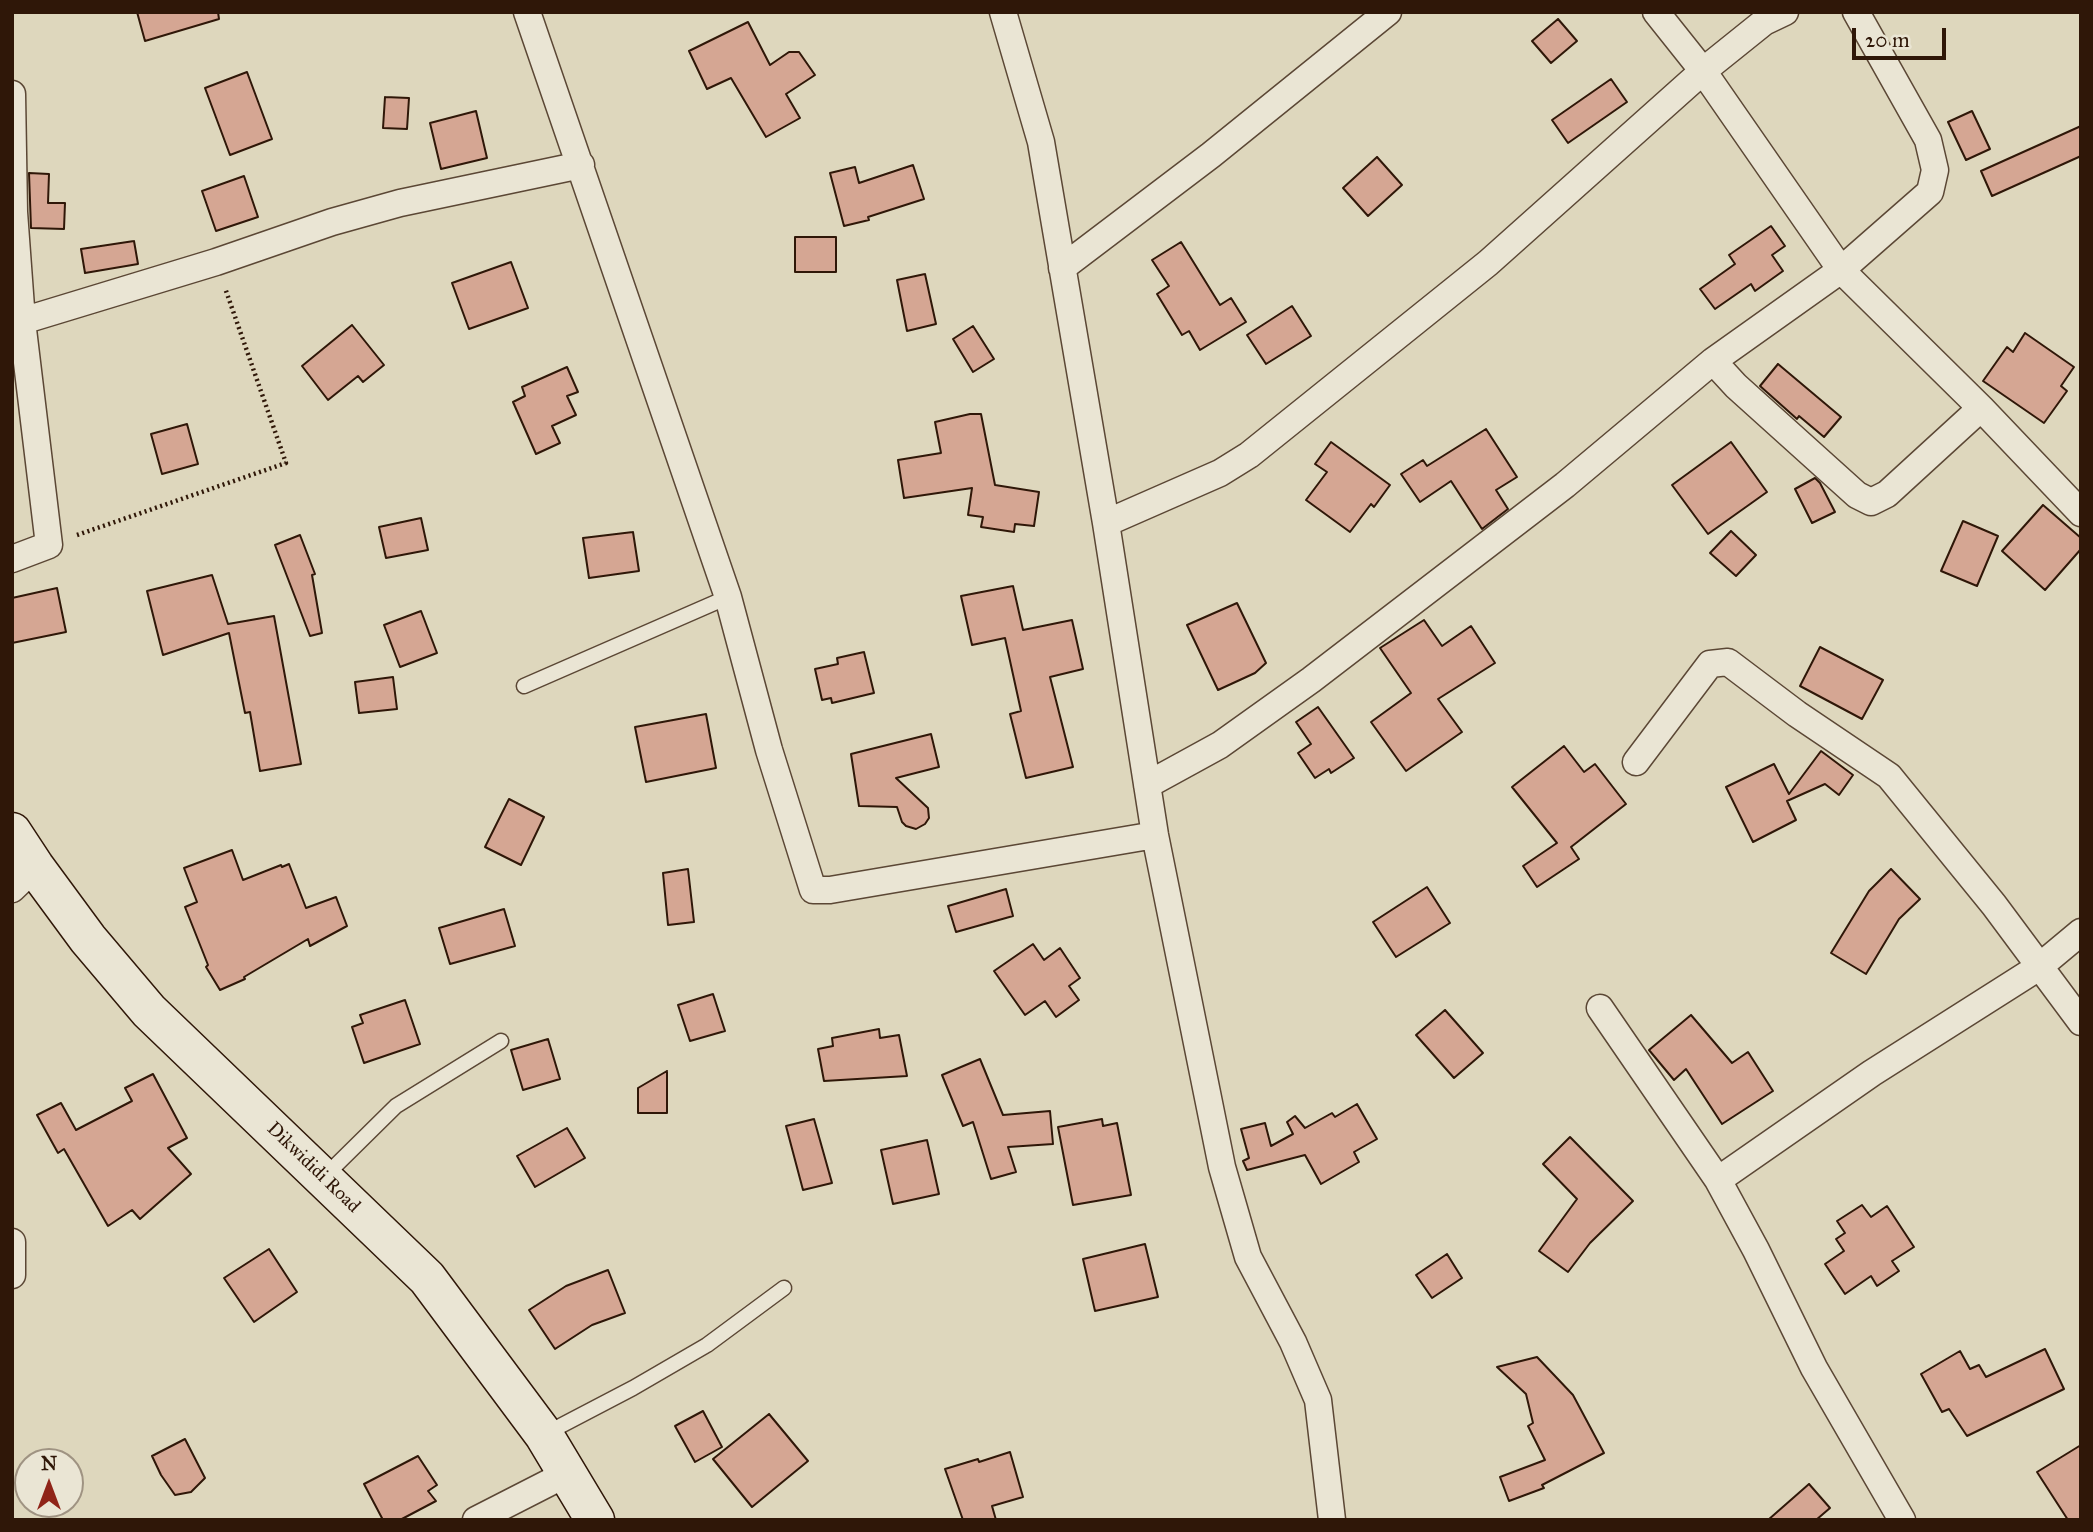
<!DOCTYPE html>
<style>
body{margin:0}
#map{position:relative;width:2093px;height:1532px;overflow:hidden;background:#ded7bd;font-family:"IM FELL Great Primer",serif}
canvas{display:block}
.frame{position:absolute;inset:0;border:14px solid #2f1708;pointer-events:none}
.north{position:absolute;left:14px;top:1448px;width:70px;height:70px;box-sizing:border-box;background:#eae5d4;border:2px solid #9f9382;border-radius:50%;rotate:0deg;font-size:19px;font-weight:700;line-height:28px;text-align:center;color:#2f1708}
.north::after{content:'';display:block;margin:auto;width:24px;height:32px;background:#8f2418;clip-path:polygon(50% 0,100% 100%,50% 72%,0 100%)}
.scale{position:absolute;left:1852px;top:28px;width:94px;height:32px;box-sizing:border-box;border:4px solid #2f1708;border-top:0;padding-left:9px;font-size:21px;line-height:24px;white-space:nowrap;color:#2f1708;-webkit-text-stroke:5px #eae5d4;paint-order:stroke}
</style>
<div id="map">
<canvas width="2093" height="1532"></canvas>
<div class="frame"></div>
<div class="north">N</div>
<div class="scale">20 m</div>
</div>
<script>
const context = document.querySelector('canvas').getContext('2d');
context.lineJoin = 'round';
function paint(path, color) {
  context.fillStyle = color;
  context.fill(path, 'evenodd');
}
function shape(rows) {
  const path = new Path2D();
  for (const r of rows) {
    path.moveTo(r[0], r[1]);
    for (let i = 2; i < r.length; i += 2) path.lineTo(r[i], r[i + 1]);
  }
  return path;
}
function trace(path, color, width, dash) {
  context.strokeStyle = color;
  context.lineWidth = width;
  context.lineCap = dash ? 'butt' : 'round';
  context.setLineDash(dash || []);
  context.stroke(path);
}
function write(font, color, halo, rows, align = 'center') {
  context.font = font + ' "IM FELL Great Primer",serif';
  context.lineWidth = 5;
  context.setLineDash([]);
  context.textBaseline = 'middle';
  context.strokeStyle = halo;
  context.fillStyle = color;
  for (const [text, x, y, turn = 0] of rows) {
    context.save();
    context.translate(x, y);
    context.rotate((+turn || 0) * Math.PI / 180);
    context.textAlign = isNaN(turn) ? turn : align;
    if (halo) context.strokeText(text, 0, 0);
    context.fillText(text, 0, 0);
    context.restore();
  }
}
const building = shape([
 [137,12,218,12,219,19,145,41,137,12],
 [1558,19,1577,41,1551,63,1532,41,1558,19],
 [748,22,770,65,789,52,799,52,815,75,786,94,800,118,766,137,731,78,707,89,689,51,748,22],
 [247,72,272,139,230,155,205,88,247,72],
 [1611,79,1627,102,1568,143,1552,120,1611,79],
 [385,97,409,98,407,129,383,128,385,97],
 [476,111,487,158,441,169,430,123,476,111],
 [1972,111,1990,149,1966,160,1948,122,1972,111],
 [2081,126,2081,156,1992,196,1981,171,2081,126],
 [1377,157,1402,185,1368,216,1343,188,1377,157],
 [913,165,924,199,868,217,869,220,844,226,830,173,855,167,859,183,913,165],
 [29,173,49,174,48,203,65,203,64,229,31,228,29,173],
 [244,176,258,217,216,231,202,191,244,176],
 [1771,226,1785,246,1772,255,1783,271,1755,291,1751,284,1715,309,1700,289,1735,264,1729,255,1771,226],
 [795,237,836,237,836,272,795,272,795,237],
 [134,241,138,264,85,273,81,249,134,241],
 [1181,242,1220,305,1231,298,1246,322,1200,350,1189,331,1182,335,1157,294,1169,286,1152,260,1181,242],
 [511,262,528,308,469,329,452,283,511,262],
 [925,274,936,324,907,331,897,280,925,274],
 [1292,306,1311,336,1266,364,1247,335,1292,306],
 [352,325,384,365,363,382,358,376,328,400,302,366,352,325],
 [973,326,994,359,973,372,953,339,973,326],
 [2025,333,2074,367,2061,386,2067,391,2044,423,1983,381,2007,347,2013,352,2025,333],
 [1778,364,1841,417,1824,437,1799,416,1797,419,1760,386,1778,364],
 [567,367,578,392,567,396,576,415,552,426,560,443,536,454,513,402,525,396,522,387,567,367],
 [970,414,981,414,995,485,1039,492,1034,526,1015,524,1014,532,981,527,983,517,968,515,972,488,904,498,898,460,941,453,935,422,970,414],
 [187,424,198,464,162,474,151,434,187,424],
 [1486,429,1517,477,1496,490,1508,509,1482,529,1451,481,1420,502,1401,474,1423,460,1427,466,1486,429],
 [1331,442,1390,485,1374,507,1371,504,1350,532,1306,500,1327,472,1315,464,1331,442],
 [1731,442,1767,492,1708,534,1672,485,1731,442],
 [1815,478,1820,483,1835,512,1812,523,1795,489,1815,478],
 [2043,505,2081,538,2081,549,2045,590,2002,551,2043,505],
 [421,518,428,550,386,558,379,527,421,518],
 [1963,521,1998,536,1977,586,1941,571,1963,521],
 [1731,531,1756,555,1736,576,1710,553,1731,531],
 [633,532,639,571,589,578,583,538,633,532],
 [300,535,315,574,312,575,322,633,310,636,275,545,300,535],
 [212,575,228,624,274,616,301,764,260,771,250,712,245,713,229,633,163,655,147,591,212,575],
 [1013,586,1023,630,1072,620,1083,669,1050,677,1073,767,1026,778,1010,714,1021,711,1005,638,972,645,961,596,1013,586],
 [57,588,66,632,12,643,12,598,57,588],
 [1237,603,1266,663,1255,673,1218,690,1187,625,1237,603],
 [421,611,437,653,400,667,384,625,421,611],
 [1424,620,1442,646,1471,626,1495,663,1438,699,1462,732,1406,771,1371,722,1411,693,1380,648,1424,620],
 [1820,647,1883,680,1862,719,1800,686,1820,647],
 [864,652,874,693,832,703,831,698,822,700,815,669,838,664,837,658,864,652],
 [393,677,397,709,359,713,355,682,393,677],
 [1318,707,1354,758,1331,773,1329,769,1315,778,1298,753,1311,744,1296,722,1318,707],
 [706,714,716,768,646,782,635,727,706,714],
 [931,734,939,767,896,778,928,808,929,818,925,824,916,829,906,826,902,822,897,807,859,806,851,754,931,734],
 [1564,746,1584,772,1595,764,1626,804,1571,847,1579,859,1537,887,1523,866,1557,843,1512,787,1564,746],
 [1821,751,1853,775,1839,795,1825,784,1787,801,1796,820,1753,842,1726,787,1774,764,1789,794,1821,751],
 [509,799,544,817,521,865,485,847,509,799],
 [232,850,243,880,281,865,282,867,289,864,306,908,336,897,347,926,310,946,308,939,244,977,245,979,220,990,206,967,208,965,185,907,197,902,184,868,232,850],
 [688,869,694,922,668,925,663,873,688,869],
 [1891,869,1920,899,1899,919,1866,974,1831,953,1869,891,1891,869],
 [1427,887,1450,923,1396,957,1373,922,1427,887],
 [1006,889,1013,916,956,932,948,906,1006,889],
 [504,909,515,946,450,964,439,928,504,909],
 [1033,944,1044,960,1060,948,1080,978,1069,986,1079,1000,1056,1017,1045,1001,1025,1015,994,971,1033,944],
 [713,994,725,1031,690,1041,678,1005,713,994],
 [405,1000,420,1044,364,1063,352,1027,363,1023,360,1015,405,1000],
 [1445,1010,1483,1053,1454,1078,1416,1035,1445,1010],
 [1691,1015,1732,1063,1748,1052,1773,1091,1722,1124,1686,1069,1674,1080,1649,1050,1691,1015],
 [879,1029,880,1038,899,1035,907,1076,824,1081,818,1049,833,1046,832,1038,879,1029],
 [548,1039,560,1079,523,1090,511,1050,548,1039],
 [980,1059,1003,1115,1050,1111,1053,1144,1008,1147,1016,1172,991,1179,973,1122,963,1126,942,1075,980,1059],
 [667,1071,667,1113,638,1113,638,1088,667,1071],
 [153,1074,187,1138,168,1148,191,1174,140,1219,132,1210,108,1226,64,1149,58,1153,37,1115,61,1103,76,1130,132,1101,125,1088,153,1074],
 [1357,1104,1377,1139,1354,1152,1359,1162,1321,1184,1305,1155,1247,1170,1243,1161,1249,1158,1241,1129,1265,1123,1271,1146,1293,1134,1287,1122,1295,1116,1305,1128,1332,1113,1335,1117,1357,1104],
 [814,1119,832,1183,803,1190,786,1126,814,1119],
 [1102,1119,1103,1126,1117,1123,1131,1195,1073,1205,1058,1127,1102,1119],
 [567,1128,585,1158,535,1187,517,1156,567,1128],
 [1570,1137,1633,1201,1590,1243,1568,1272,1539,1251,1577,1199,1543,1164,1570,1137],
 [927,1140,939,1194,893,1204,881,1150,927,1140],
 [1862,1205,1871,1217,1887,1206,1914,1247,1892,1261,1899,1271,1877,1286,1871,1276,1845,1294,1825,1264,1844,1251,1836,1239,1845,1233,1837,1221,1862,1205],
 [1145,1244,1158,1297,1095,1311,1083,1259,1145,1244],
 [269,1249,297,1292,254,1322,224,1278,269,1249],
 [1447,1254,1462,1278,1432,1298,1416,1275,1447,1254],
 [608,1270,625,1313,592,1325,555,1349,529,1310,566,1286,608,1270],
 [2045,1349,2064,1389,1967,1436,1949,1409,1942,1412,1921,1374,1960,1351,1970,1369,1979,1365,1986,1377,2045,1349],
 [1537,1357,1573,1395,1604,1453,1542,1485,1544,1488,1509,1501,1500,1477,1545,1460,1528,1426,1533,1423,1526,1394,1497,1367,1537,1357],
 [703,1411,722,1447,695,1462,675,1426,703,1411],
 [769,1414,808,1461,752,1507,713,1459,769,1414],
 [185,1439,205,1478,191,1492,175,1495,161,1475,152,1456,185,1439],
 [2081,1445,2081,1520,2068,1520,2037,1472,2081,1445],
 [1010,1452,1023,1497,992,1506,996,1520,963,1520,945,1469,978,1459,979,1462,1010,1452],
 [418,1456,437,1485,428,1491,436,1501,400,1520,383,1520,364,1484,418,1456],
 [1809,1484,1830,1508,1816,1520,1768,1520,1809,1484]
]);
const path = shape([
 [77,535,286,463,225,288]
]);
const lane = shape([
 [524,686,728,597],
 [324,1177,396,1106,501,1041],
 [545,1434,633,1388,707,1345,784,1288]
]);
const street = shape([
 [527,12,728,597,769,750,813,890,830,890,1155,835],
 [1003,12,1041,142,1106,523,1155,835,1222,1167,1248,1257,1293,1342,1318,1400,1332,1520],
 [1656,12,1703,71,1841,270,1713,361],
 [1856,12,1928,140,1935,170,1930,192,1841,270,1981,408,2081,513],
 [12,94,14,212,22,321,49,545,12,559],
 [1062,268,1211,155,1388,12],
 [22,321,216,262,332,222,400,203,581,165],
 [1106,523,1220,473,1249,455,1488,263,1703,71,1764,22,1785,12],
 [1636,762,1710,664,1728,662,1797,714,1889,776,1994,905,2081,1022],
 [1147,785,1220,745,1311,680,1565,485,1713,361,1736,386,1857,495,1871,502,1887,494,1981,408],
 [12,889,35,867],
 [1600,1008,1718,1180],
 [12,1242,12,1275],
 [476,1520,568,1473],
 [1902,1520,1814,1368,1756,1250,1718,1180,1872,1073,2039,967,2081,932]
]);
const secondary = shape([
 [12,832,35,867,88,939,149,1011,427,1278,544,1435,595,1520]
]);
const streetNames = [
 ["Dikwididi Road",313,1168,44]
];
paint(building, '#d5a693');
trace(building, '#2f1708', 2);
trace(lane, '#5b4735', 17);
trace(street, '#5b4735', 29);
trace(secondary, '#2f1708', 41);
trace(path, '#2f1708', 4.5, [2, 3.5]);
trace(lane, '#eae5d4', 14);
trace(street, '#eae5d4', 26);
trace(secondary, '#eae5d4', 38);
write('19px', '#2f1708', '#eae5d4', streetNames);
</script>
